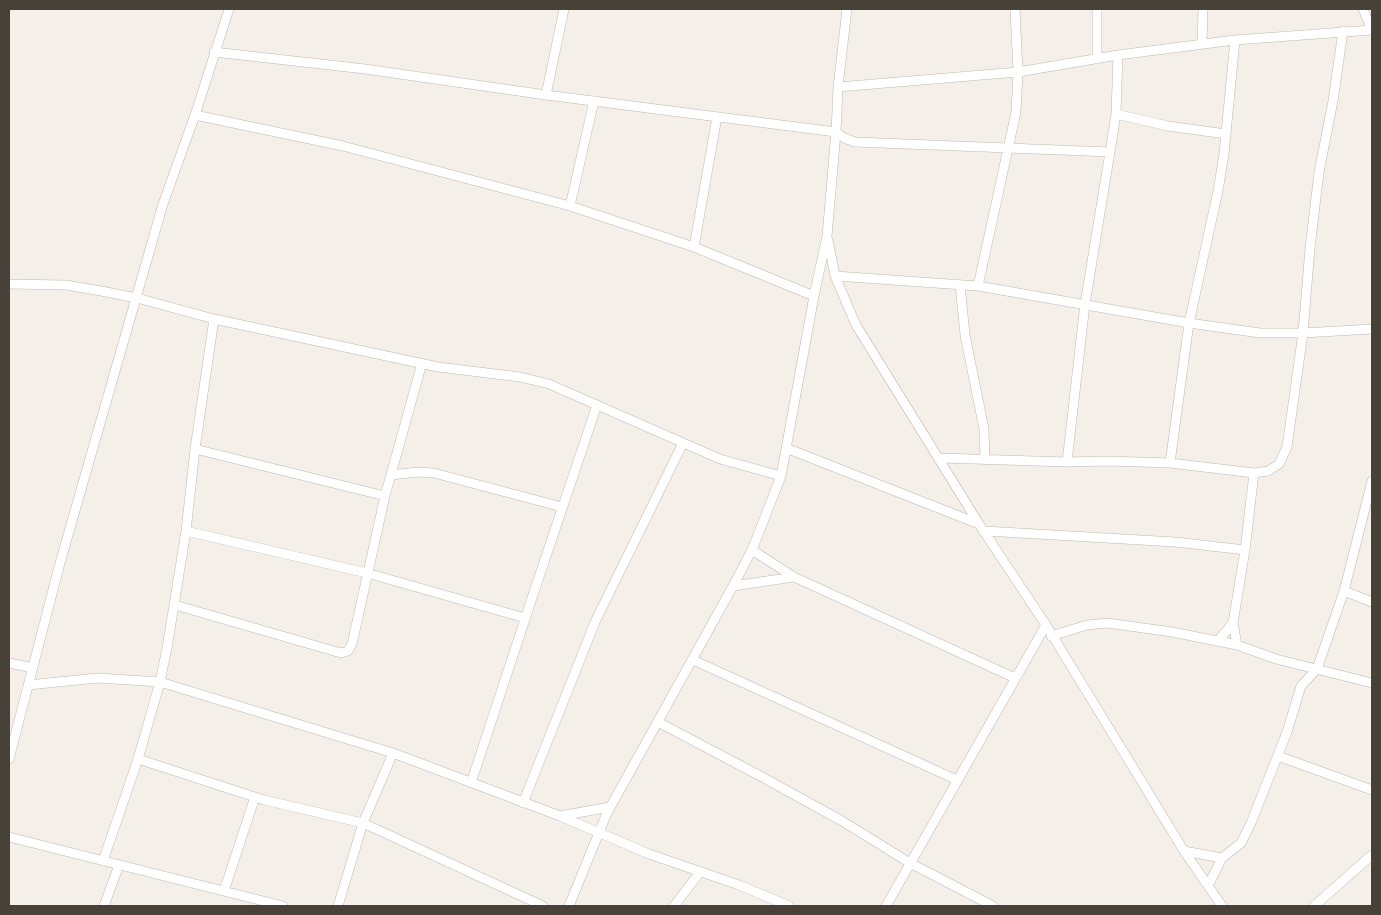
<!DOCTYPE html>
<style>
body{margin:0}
#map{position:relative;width:1381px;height:915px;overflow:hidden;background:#f4f0e9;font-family:"Work Sans",sans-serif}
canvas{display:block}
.frame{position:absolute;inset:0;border:10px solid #474138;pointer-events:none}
</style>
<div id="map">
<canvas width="1381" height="915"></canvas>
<div class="frame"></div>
</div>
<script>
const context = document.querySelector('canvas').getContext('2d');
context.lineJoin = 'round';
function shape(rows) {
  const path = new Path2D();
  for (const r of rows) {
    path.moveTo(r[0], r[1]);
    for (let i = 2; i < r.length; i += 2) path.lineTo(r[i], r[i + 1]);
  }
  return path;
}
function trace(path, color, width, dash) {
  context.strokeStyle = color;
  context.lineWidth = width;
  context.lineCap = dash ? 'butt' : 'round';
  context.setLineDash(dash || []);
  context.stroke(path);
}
const minor = shape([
 [1363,9,1372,30],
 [1202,44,1203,9],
 [214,52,365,69,546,95,836,132,844,138,855,142,1110,152,1116,114,1118,55],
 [1097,58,1097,9],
 [838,87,1018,72,1118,55,1235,40,1372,30],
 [546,95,564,9],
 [1116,114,1168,126,1226,134],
 [195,115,343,146,570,206,694,247,814,296],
 [570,206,594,101],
 [828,240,835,276,856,325,979,524,1046,625,1184,851,1222,906],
 [694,247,717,117],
 [835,276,978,286,1189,323,1260,333,1303,333,1372,329],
 [9,284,66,285,101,291,137,298,214,319,438,367,520,377,549,384,720,459,781,476],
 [960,285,965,335,984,429,985,460],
 [978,286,1016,112,1018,72,1015,9],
 [786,448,979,524],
 [195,449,385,496],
 [940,458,1067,462,1107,461,1170,463,1254,473,1268,471,1279,464,1287,447,1303,333,1310,248,1319,172,1333,101,1343,31],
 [1067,462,1085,304,1110,152],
 [1170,463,1189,323,1218,191,1224,154,1235,40],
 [391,475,418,472,434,473,562,507],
 [186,531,367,573,525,618],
 [985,531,1175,542,1245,550],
 [752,550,794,577,1015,678],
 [733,586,794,577],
 [1344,591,1372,602],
 [175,605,341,653,348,651,352,644,385,496,422,363],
 [1051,636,1087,625,1107,623,1172,632,1237,645,1276,659,1372,683],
 [1218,641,1233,623],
 [1237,645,1233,623,1245,550,1254,473],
 [693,660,957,780],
 [9,663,33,668],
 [28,685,98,678,160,682,393,753,560,816,649,854,739,885,789,906],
 [658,722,764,778,842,821,910,863,993,906],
 [1278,756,1372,790],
 [9,759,60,563,163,204,195,115,229,9],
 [138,759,264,800,363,823,543,906],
 [471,783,534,592,597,405],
 [523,803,595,622,683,443],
 [560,816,610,807],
 [9,837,283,906],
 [1184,851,1222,858],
 [103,861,138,759,160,682,167,648,186,531,195,449,214,319],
 [1208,886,1222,858,1241,843,1251,823,1287,732,1301,686,1317,669,1344,591,1372,481],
 [224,891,255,797],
 [104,906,119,865],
 [338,906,363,823,393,753],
 [569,906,607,813,733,586,752,550,781,476,814,296,827,236,836,132,838,87,847,9],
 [674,906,700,872],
 [886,906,1046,625],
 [1314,906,1372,855]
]);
trace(minor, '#bfb8ac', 10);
trace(minor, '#fff', 9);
</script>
